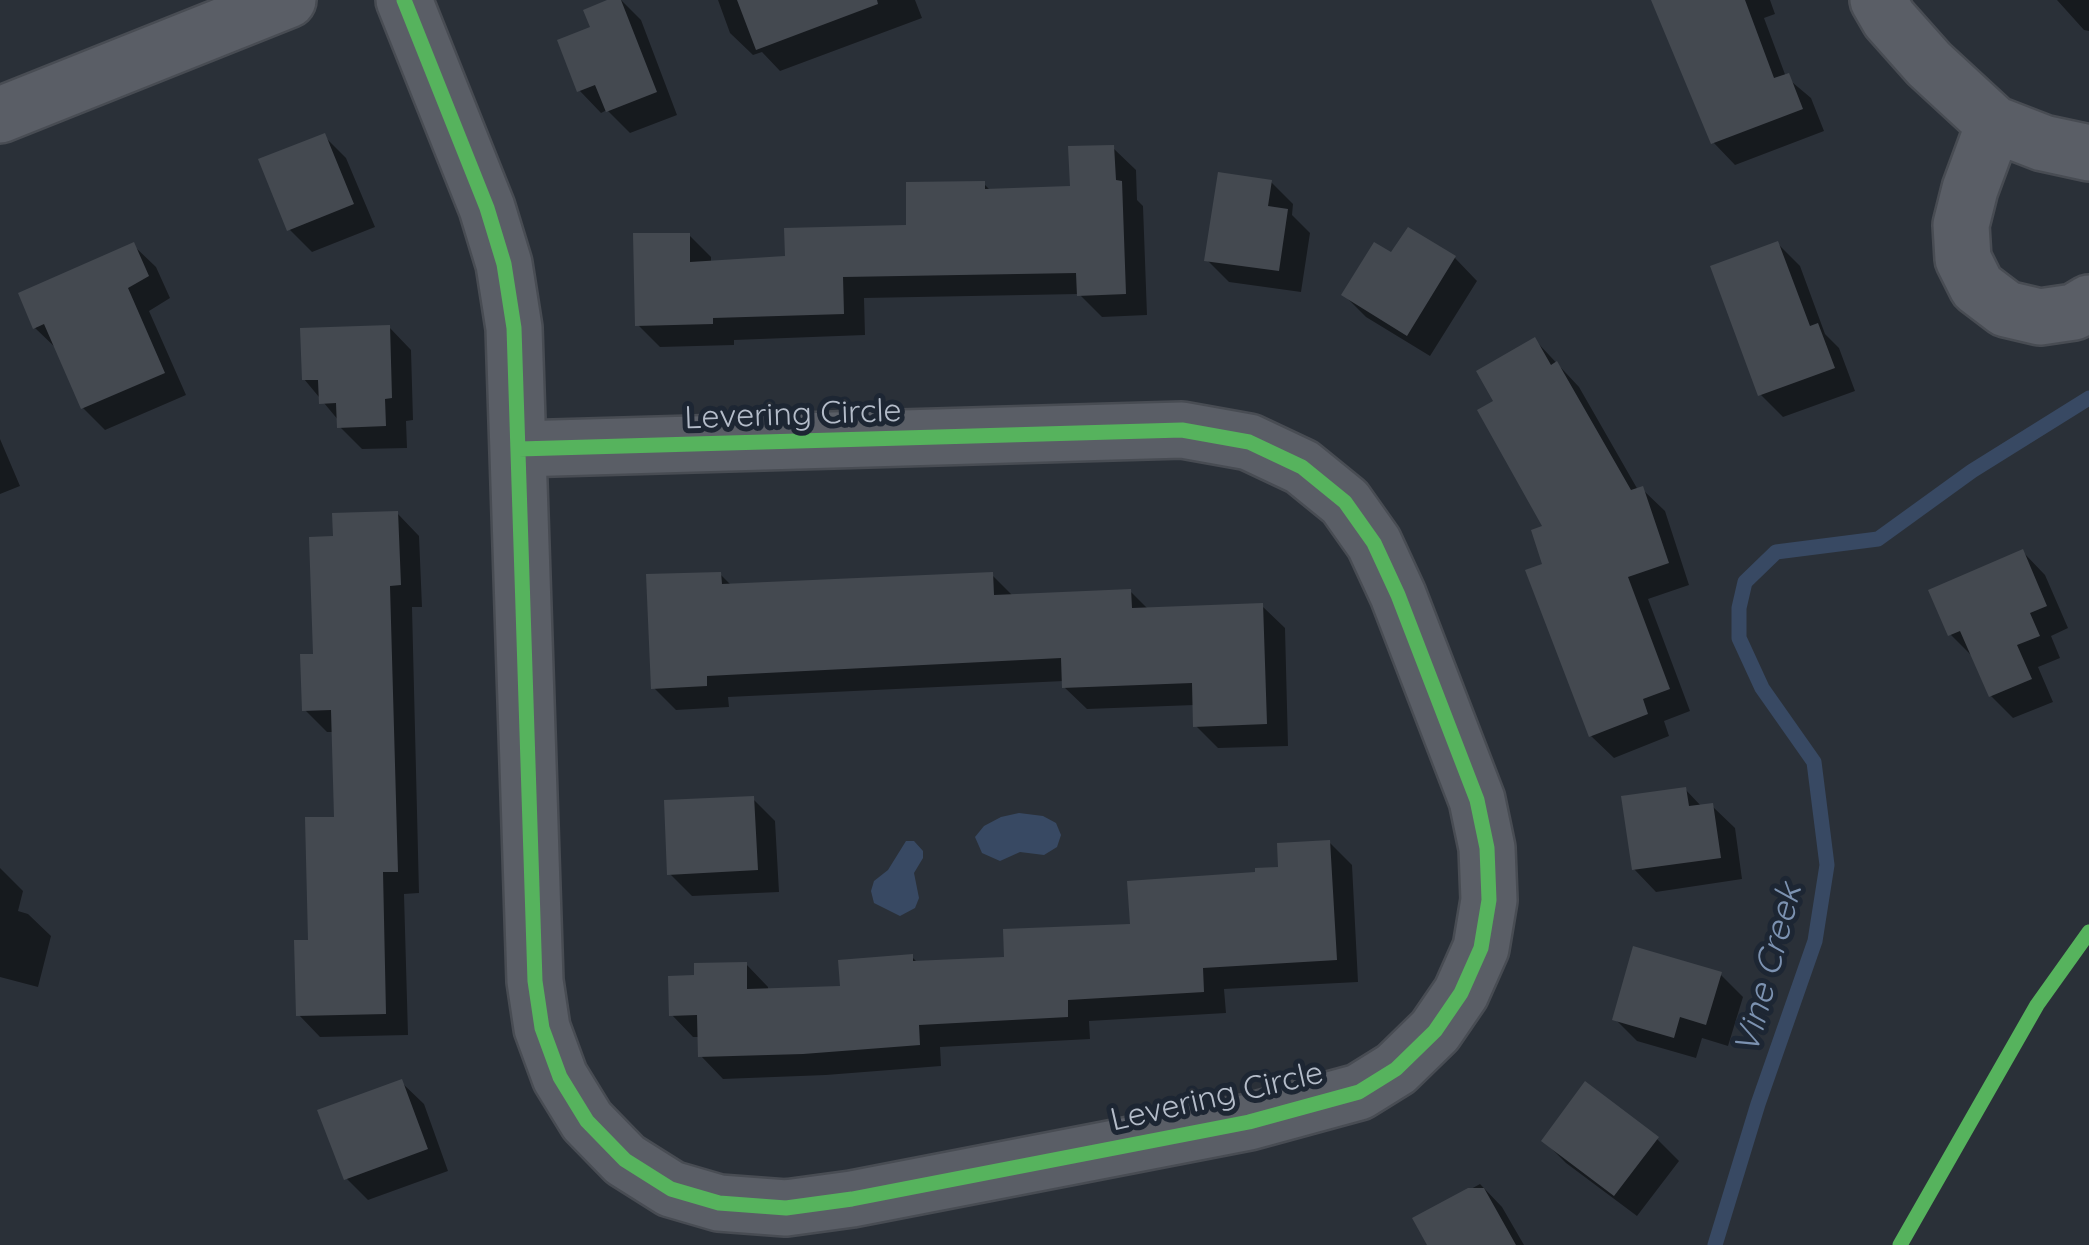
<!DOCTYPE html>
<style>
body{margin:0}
canvas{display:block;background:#2a3038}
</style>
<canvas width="2089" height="1245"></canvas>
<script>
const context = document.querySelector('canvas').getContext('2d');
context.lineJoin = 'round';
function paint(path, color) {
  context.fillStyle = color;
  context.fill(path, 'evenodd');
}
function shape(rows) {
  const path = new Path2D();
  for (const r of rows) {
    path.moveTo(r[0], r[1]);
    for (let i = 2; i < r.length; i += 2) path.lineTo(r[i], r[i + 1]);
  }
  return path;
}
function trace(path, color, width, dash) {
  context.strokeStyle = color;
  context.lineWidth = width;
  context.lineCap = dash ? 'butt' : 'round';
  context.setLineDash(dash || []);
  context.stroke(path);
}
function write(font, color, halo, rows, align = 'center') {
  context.font = font + ' Quicksand,sans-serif';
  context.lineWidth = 10;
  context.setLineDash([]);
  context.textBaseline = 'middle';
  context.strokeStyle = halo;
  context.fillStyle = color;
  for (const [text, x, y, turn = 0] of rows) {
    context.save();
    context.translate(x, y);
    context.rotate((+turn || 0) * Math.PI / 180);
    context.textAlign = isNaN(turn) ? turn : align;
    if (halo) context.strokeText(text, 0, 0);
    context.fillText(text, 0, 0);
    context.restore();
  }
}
const water = shape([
 [1019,813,1043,816,1056,823,1061,835,1057,847,1044,855,1020,852,1000,861,982,853,975,837,984,826,1001,817],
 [906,841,914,841,923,851,923,858,914,873,919,898,915,908,900,916,874,903,871,891,874,881,888,870]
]);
const shadow = shape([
 [614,0,621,0,641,20,677,115,630,133,607,110,601,113,579,90,593,28],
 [718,0,915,0,922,18,780,71,762,52,753,55,730,33],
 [1654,0,1770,0,1775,14,1764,18,1786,77,1811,98,1824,131,1735,165,1713,142],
 [2057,0,2089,0,2089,31,2084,30],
 [324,136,346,158,375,227,312,252,289,229],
 [1113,148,1136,170,1137,200,1143,206,1147,315,1102,317,1079,294,864,298,865,335,734,340,734,345,660,347,638,325,689,235,711,257,711,263,787,258,909,227,984,184,992,192,1072,188],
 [1271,182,1293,204,1292,215,1310,233,1301,292,1229,282,1207,260],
 [1409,230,1455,258,1477,281,1430,356,1366,317,1344,295,1392,256],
 [1778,244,1800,266,1825,334,1839,348,1855,391,1783,417,1761,395,1713,267],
 [133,245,156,267,170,298,149,311,186,395,105,430,83,408,59,351,35,328],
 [389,327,411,350,413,420,406,421,407,448,362,449,340,427,339,421,304,379],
 [1535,340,1579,387,1638,490,1642,489,1665,511,1689,585,1648,599,1690,711,1664,721,1669,736,1614,758,1591,736,1546,565,1546,527,1496,402],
 [0,439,20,486,0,494],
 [397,513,419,536,422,607,412,607,419,893,404,894,408,1035,320,1037,298,1014,336,819,334,732,327,732,305,710,336,538],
 [2023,552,2045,575,2068,628,2051,636,2060,658,2038,667,2053,702,2013,718,1991,696,1972,656,1950,634],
 [720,574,732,586,992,575,1014,597,1130,591,1149,610,1262,606,1285,628,1288,746,1218,748,1196,726,1195,705,1087,709,1064,687,1064,681,728,697,729,707,676,710,653,687],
 [1685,789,1702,807,1712,806,1735,828,1742,879,1656,892,1634,869],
 [753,799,775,821,779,892,692,896,670,874],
 [1329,842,1352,865,1358,982,1224,989,1226,1013,1089,1021,1090,1039,940,1047,941,1066,826,1075,723,1079,701,1056,700,1037,693,1037,671,1014,696,978,746,964,768,987,768,991,843,989,912,957,918,963,1007,959,1132,926,1258,875,1281,869],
 [0,868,23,891,18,911,28,914,51,936,38,987,0,977],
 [1720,974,1743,997,1728,1046,1702,1038,1696,1058,1637,1041,1615,1019],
 [401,1082,424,1104,448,1171,368,1200,346,1178],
 [1657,1139,1679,1161,1637,1216,1566,1163,1544,1141],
 [1480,1184,1502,1207,1524,1245,1430,1245,1416,1219]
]);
const stream = shape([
 [1715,1245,1758,1104,1815,941,1827,865,1814,762,1762,688,1739,638,1739,608,1745,582,1776,552,1878,539,1972,471,2089,398]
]);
const building = shape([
 [607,0,621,0,657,92,606,112,595,85,577,92,557,40,590,27,583,10],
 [737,0,877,0,878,4,756,50],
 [1651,0,1745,0,1774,78,1789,73,1803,109,1711,144],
 [325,133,354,204,287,231,258,159],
 [1114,145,1116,180,1122,181,1126,294,1077,296,1076,273,843,277,844,314,713,318,713,324,635,326,633,233,690,233,690,262,785,256,784,228,906,225,906,182,985,181,985,189,1070,186,1068,146],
 [1218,172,1272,180,1268,206,1288,209,1279,271,1204,261],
 [1408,227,1456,256,1407,336,1341,295,1374,242,1391,252],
 [1778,241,1810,326,1818,323,1835,368,1758,396,1710,266],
 [134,242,149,276,128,288,165,373,81,409,44,324,33,329,18,293],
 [390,325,392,398,385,399,386,426,337,428,336,403,319,404,318,380,302,380,300,328],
 [1535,337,1551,365,1557,361,1631,490,1643,486,1669,563,1628,577,1670,689,1643,699,1648,714,1589,737,1525,570,1542,564,1531,530,1542,526,1477,410,1493,401,1476,371],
 [398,511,401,585,390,586,398,872,383,872,386,1014,296,1016,294,940,308,940,305,817,334,817,331,710,302,711,300,654,313,654,309,537,333,536,332,513],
 [2023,549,2047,606,2030,613,2040,636,2017,645,2032,679,1989,697,1960,631,1948,636,1928,590],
 [721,572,722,584,993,572,994,595,1131,589,1132,608,1263,603,1267,724,1193,727,1192,683,1062,688,1061,658,707,676,707,686,651,689,646,574],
 [1686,787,1689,806,1713,803,1721,858,1632,870,1621,796],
 [754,796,758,870,667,875,664,800],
 [1330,840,1337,960,1203,968,1204,992,1068,1000,1068,1017,919,1025,920,1045,803,1054,698,1057,697,1015,669,1016,668,976,694,975,694,963,747,962,747,989,840,986,838,960,913,954,913,961,1004,957,1003,929,1130,924,1127,881,1255,872,1255,868,1278,867,1277,843],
 [1633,946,1722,972,1706,1025,1680,1017,1674,1038,1612,1020],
 [402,1079,428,1149,344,1180,317,1110],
 [1585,1081,1659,1137,1614,1196,1541,1141],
 [1468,1188,1484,1188,1516,1245,1427,1245,1412,1218]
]);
const minor = shape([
 [404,0,487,208,504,264,514,328,535,981,542,1028,560,1077,587,1121,625,1160,671,1189,719,1203,786,1208,852,1199,1249,1122,1359,1092,1396,1069,1435,1031,1461,993,1481,948,1489,900,1487,848,1477,800,1398,595,1374,543,1345,502,1302,467,1249,442,1182,430,519,449],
 [1878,0,1889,19,1929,64,1994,124,2043,143,2089,153],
 [0,115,288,0],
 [1994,124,1970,189,1961,225,1963,259,1977,287,2006,309,2040,317,2074,312,2089,303]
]);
const cycleway = shape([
 [404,0,487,208,504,264,514,328,535,981,542,1028,560,1077,587,1121,625,1160,671,1189,719,1203,786,1208,852,1199,1249,1122,1359,1092,1396,1069,1435,1031,1461,993,1481,948,1489,900,1487,848,1477,800,1398,595,1374,543,1345,502,1302,467,1249,442,1182,430,519,449],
 [1900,1245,2037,1005,2089,932]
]);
const streetNames = [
 ["Levering Circle",793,415,-2],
 ["Levering Circle",1217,1097,-13]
];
const waterNames = [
 ["Vine Creek",1769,969,-75]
];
paint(water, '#384963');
paint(shadow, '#0007');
trace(stream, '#384963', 15);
paint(building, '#444950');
trace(minor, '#484c53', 60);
trace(minor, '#5a5e66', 55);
trace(cycleway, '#56b35d', 15);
write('32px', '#b4bcc9', '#1d2633', streetNames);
write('italic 35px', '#7c92b1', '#1d2633', waterNames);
</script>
